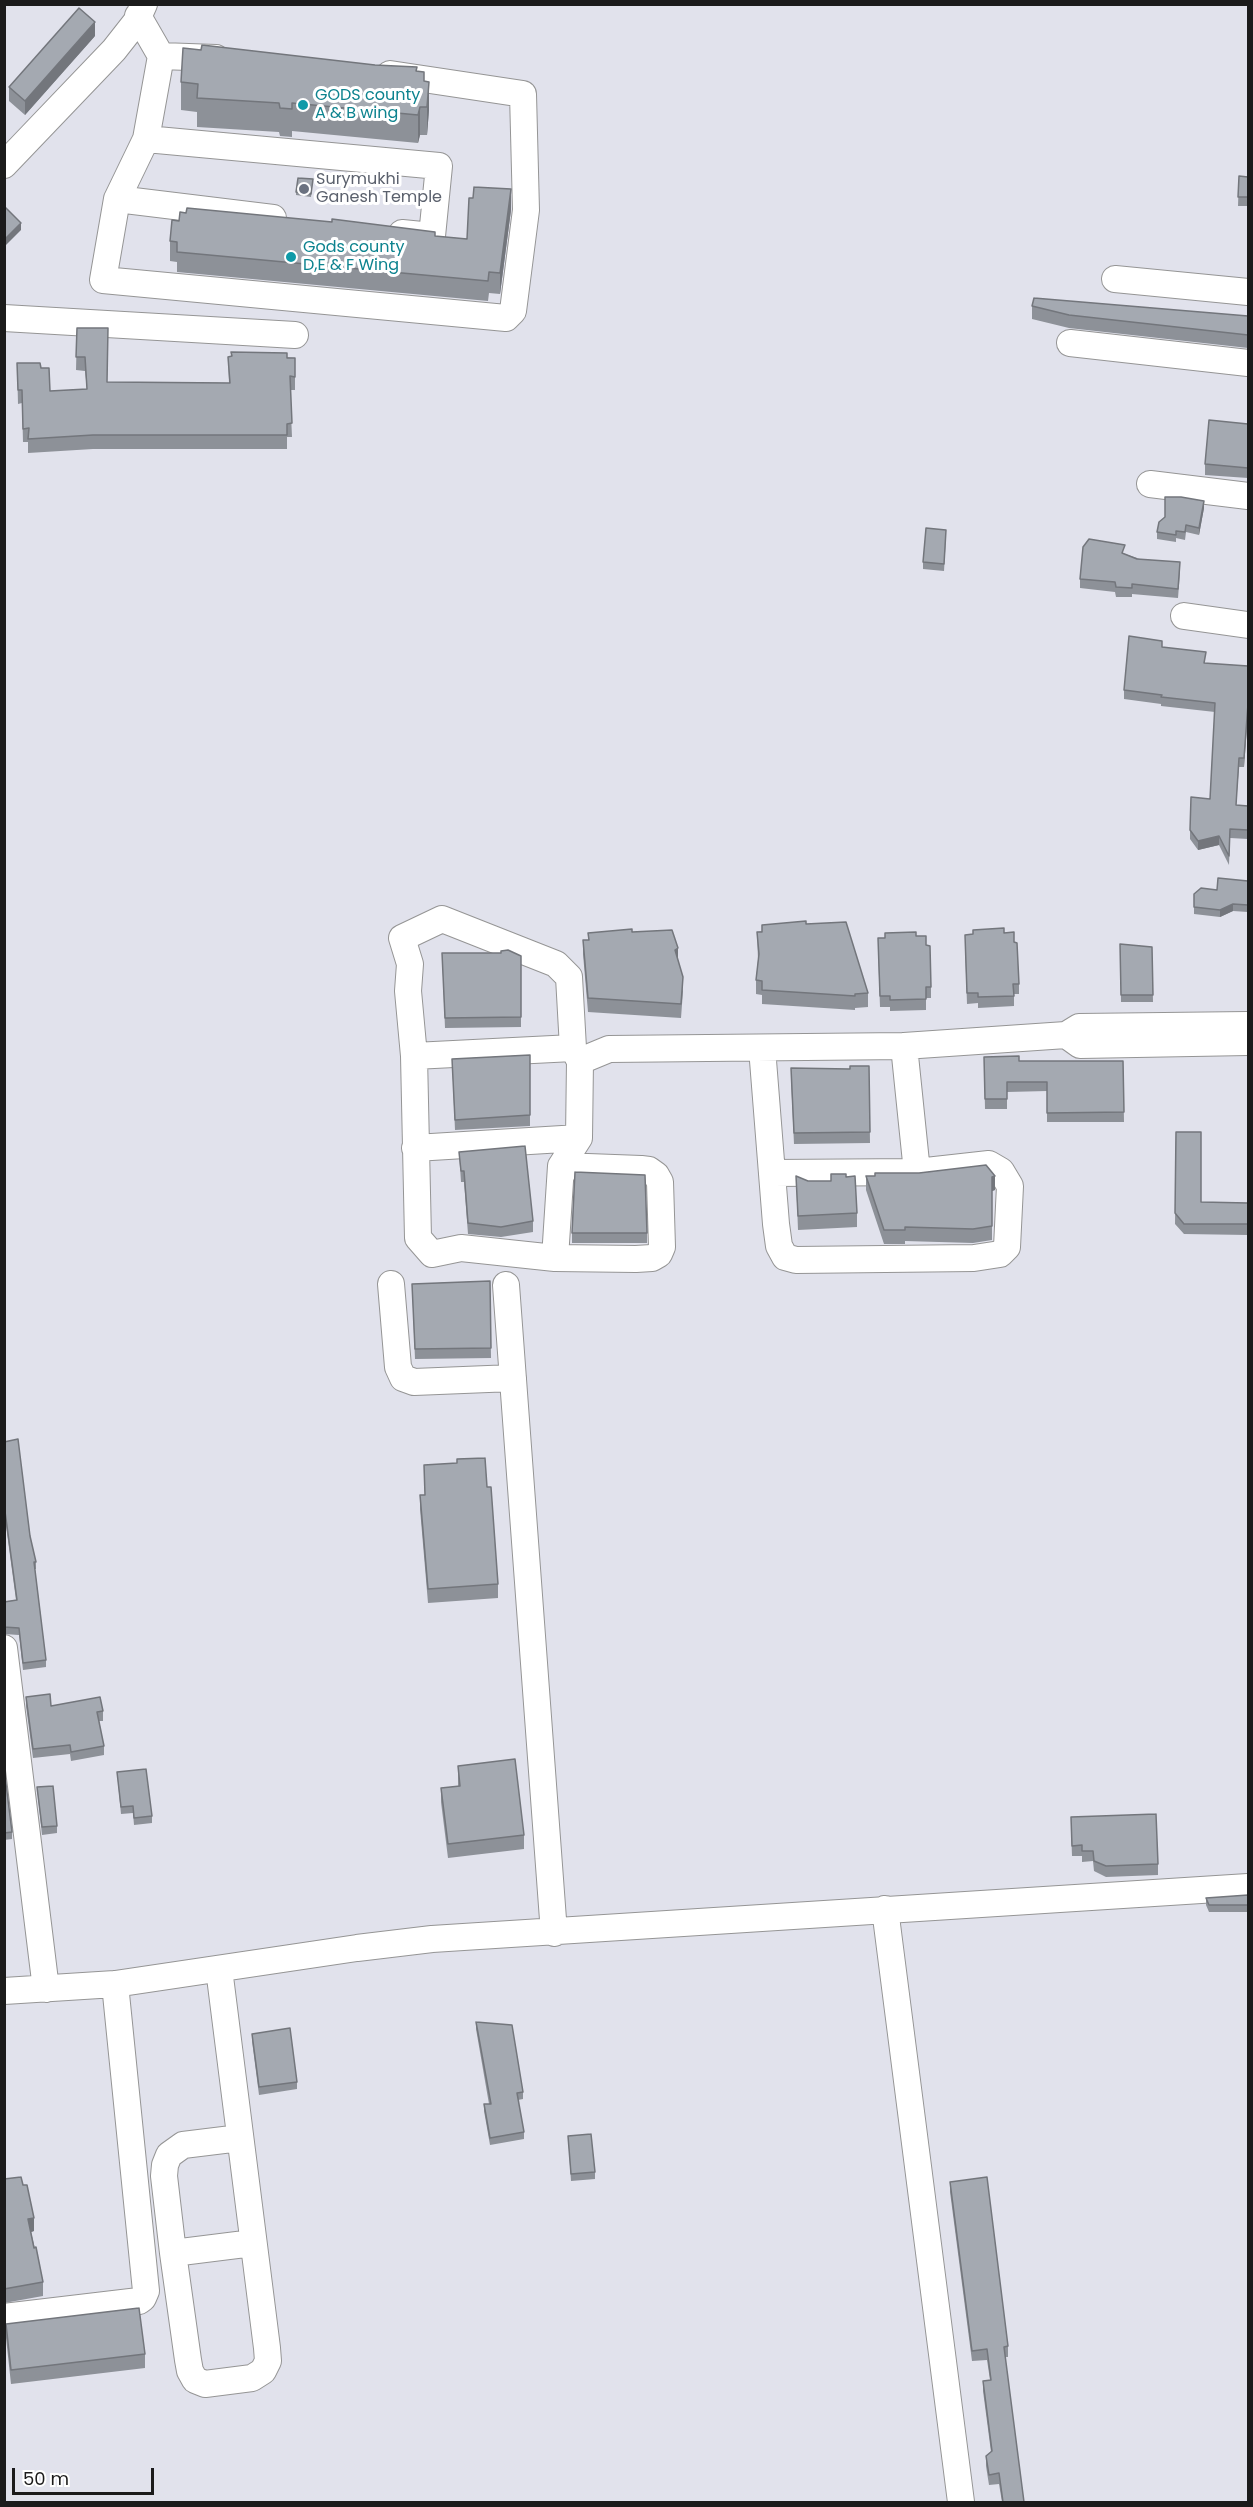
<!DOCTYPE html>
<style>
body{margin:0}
#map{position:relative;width:1253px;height:2507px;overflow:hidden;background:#e1e2ec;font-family:Poppins,sans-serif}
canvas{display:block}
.frame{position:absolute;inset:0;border:6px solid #1b1b1b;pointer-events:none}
.scale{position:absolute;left:12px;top:2468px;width:142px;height:27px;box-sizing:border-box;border:3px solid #1b1b1b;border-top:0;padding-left:8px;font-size:18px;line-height:21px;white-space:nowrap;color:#1b1b1b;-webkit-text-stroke:4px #fff;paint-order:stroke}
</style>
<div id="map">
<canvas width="1253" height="2507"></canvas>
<div class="frame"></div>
<div class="scale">50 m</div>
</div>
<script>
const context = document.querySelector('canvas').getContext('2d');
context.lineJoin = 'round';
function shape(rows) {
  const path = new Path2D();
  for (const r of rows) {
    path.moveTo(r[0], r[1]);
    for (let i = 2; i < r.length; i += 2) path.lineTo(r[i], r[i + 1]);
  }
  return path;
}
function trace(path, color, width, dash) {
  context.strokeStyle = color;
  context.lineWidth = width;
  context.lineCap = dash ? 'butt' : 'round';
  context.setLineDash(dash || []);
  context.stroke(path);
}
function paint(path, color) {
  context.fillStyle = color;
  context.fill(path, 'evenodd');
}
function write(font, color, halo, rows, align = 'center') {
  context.font = font + ' Poppins,sans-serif';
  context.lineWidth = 6;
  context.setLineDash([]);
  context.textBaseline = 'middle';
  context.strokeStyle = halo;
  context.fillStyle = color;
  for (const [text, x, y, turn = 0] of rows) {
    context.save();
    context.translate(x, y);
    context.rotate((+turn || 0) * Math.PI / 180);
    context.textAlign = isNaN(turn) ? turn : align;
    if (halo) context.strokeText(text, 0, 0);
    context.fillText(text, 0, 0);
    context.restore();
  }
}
const minor = shape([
 [138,16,161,56,216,58],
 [161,56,146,139,117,199,103,280,506,318,513,311,526,210,523,94,390,74],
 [146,139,439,166,432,236,402,233],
 [4,165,114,50,136,22,144,4],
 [117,199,273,218],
 [1115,279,1248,292],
 [4,318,295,335],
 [1070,343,1248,363],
 [1150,484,1248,496],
 [1184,616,1248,625],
 [1248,1025,1079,1027,1066,1035,1080,1045,1248,1042],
 [904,1046,917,1172],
 [762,1048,776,1224,779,1246,785,1257,796,1260,974,1258,1000,1254,1007,1247,1010,1186,1001,1171,989,1164,917,1172,773,1173],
 [414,1056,573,1048],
 [580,1061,609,1049,904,1046,1066,1035],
 [415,1148,579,1138],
 [555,1258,561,1166,579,1138,580,1061,573,1048,569,977,556,964,442,919,402,938,410,964,408,991,414,1056,418,1238,432,1254,461,1248,555,1258,636,1259,652,1258,659,1254,662,1247,660,1182,656,1175,649,1170,641,1169,561,1166],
 [391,1284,398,1367,403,1378,414,1382,513,1378],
 [506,1285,554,1933],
 [4,1648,46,1989],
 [885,1909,961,2502],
 [219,1969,267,2348,268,2361,263,2371,252,2378,205,2384,195,2380,190,2371,188,2360,173,2253,164,2176,165,2165,169,2155,183,2145,240,2138],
 [4,1991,115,1984,357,1948,432,1939,1248,1887],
 [173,2253,253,2243],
 [4,2317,139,2301,143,2298,146,2291,115,1984]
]);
const wall = shape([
 [95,36,25,115,9,101,9,87],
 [201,50,417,71,424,82,429,110,427,135,420,135,418,143,292,131,292,137,280,136,279,132,197,127,197,112,181,110,181,82],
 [1239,176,1248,177,1248,206,1238,206],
 [313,179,311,197,296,195,296,192],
 [511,210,500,294,489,293,488,301,177,272,177,262,170,261,170,241,435,236,467,239],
 [1032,306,1248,316,1248,348,1069,328,1032,319],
 [77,328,107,382,229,383,228,357,231,356,231,352,295,358,295,390,290,390,292,437,287,437,287,449,93,449,28,453,28,442,23,442,22,403,18,404,17,363,41,368,50,391,87,389,85,371,76,370],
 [1248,424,1248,478,1205,475,1205,464],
 [1204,508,1199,535,1186,532,1185,540,1176,538,1176,542,1157,539,1157,532],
 [946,537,944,571,923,569,923,562],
 [1125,554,1180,572,1178,598,1132,594,1132,597,1116,597,1115,592,1080,588,1080,579],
 [1162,647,1205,663,1248,666,1244,767,1239,767,1236,805,1248,806,1248,839,1230,838,1229,865,1219,845,1198,850,1190,839,1190,830,1210,799,1215,712,1161,706,1161,704,1124,699,1124,690],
 [1248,881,1248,912,1233,911,1220,917,1194,914,1194,894,1217,890],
 [806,924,868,993,868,1007,855,1008,855,1010,762,1004,762,995,756,994,756,980,758,960,757,932],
 [632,932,678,962,683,991,681,1018,588,1012,583,954,583,940,588,940,588,933],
 [1004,933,1019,984,1019,994,1014,994,1014,1006,978,1008,978,1003,967,1004,965,945],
 [916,936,926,945,931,987,931,998,926,998,926,1010,890,1011,890,1007,880,1007,878,949],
 [1120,944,1152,947,1153,1002,1121,1002],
 [442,953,521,956,521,1027,445,1028],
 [530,1055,530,1126,455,1130,452,1059],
 [984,1057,1019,1061,1123,1061,1124,1122,1047,1122,1047,1091,1007,1092,1007,1109,985,1109],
 [869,1066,870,1143,794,1144,791,1079],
 [1176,1132,1201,1202,1248,1203,1248,1235,1184,1234,1175,1224],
 [459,1152,533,1221,533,1232,501,1237,468,1234,464,1182,461,1182],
 [796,1176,808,1181,831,1181,846,1177,857,1213,857,1227,798,1230],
 [866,1176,995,1190,992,1191,992,1240,973,1243,905,1241,905,1244,884,1244,866,1190],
 [572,1233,647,1233,647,1243,572,1243],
 [490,1281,491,1358,415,1359,412,1284],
 [4,1442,30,1536,36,1562,36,1569,35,1569,46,1660,46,1667,23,1670,19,1635,4,1634,4,1602,16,1600,4,1511],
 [424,1465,487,1487,498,1584,498,1598,428,1603,420,1509,420,1495,425,1495],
 [26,1697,51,1706,103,1711,103,1721,99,1721,104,1746,104,1755,71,1761,70,1754,33,1758,26,1706],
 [458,1766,524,1835,524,1849,448,1858,441,1802,441,1788,458,1786],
 [4,1768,12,1832,12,1839,4,1840],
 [117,1772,152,1816,152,1823,134,1825,133,1813,121,1814],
 [37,1787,57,1826,57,1833,42,1835],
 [1071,1828,1158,1864,1158,1875,1106,1877,1094,1871,1093,1861,1082,1862,1082,1856,1072,1856],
 [1248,1895,1248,1912,1209,1912,1206,1905,1206,1898],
 [476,2022,523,2092,523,2099,518,2100,524,2132,524,2139,490,2145,484,2111,484,2104,489,2104,476,2029],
 [252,2034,297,2082,297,2089,259,2095,252,2041],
 [568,2136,595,2172,595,2179,571,2181],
 [4,2179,23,2185,34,2231,31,2232,43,2282,43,2296,4,2303],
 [950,2182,1008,2346,1008,2357,1005,2357,1024,2502,1002,2502,999,2484,989,2485,986,2466,986,2456,991,2452,983,2391,983,2381,990,2380,987,2360,972,2361,950,2192],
 [6,2324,145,2354,145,2368,11,2384,6,2338]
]);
const shadedWall = shape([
 [95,22,95,36,25,115,25,101],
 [429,82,429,110,427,135,427,107],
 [420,107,420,135,418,143,418,115],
 [511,189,511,210,500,294,500,273],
 [21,223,21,230,4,247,4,240],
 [1204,501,1204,508,1199,535,1199,528],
 [1248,704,1248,713,1244,767,1244,758],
 [1219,836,1219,845,1198,850,1198,841],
 [1233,904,1233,911,1220,917,1220,910],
 [678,948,678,962,675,950],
 [995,1176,995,1190,992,1191,992,1177],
 [34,2218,34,2231,28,2233,28,2219]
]);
const building = shape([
 [79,8,95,22,25,101,9,87,79,8],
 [202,45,375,65,417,67,416,71,424,72,424,81,429,82,427,107,420,107,418,115,292,103,292,109,280,108,279,103,197,98,198,84,181,82,183,48,201,50,202,45],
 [1239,176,1248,177,1248,197,1238,197,1239,176],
 [298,178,313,179,311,194,296,192,298,178],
 [474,187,511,189,500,273,489,272,488,281,177,252,177,242,170,241,172,220,179,221,180,212,186,213,187,208,332,222,332,219,435,232,435,236,467,239,469,198,473,198,474,187],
 [4,206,21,223,4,240,4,206],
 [1034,298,1248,316,1248,335,1069,315,1032,306,1034,298],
 [77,328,108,328,107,382,230,383,228,357,232,356,231,352,287,353,287,358,295,358,295,377,290,376,292,423,287,424,287,435,93,435,28,439,29,428,23,429,22,390,18,390,17,363,40,363,41,368,49,368,50,391,87,389,85,357,76,357,77,328],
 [1209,420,1248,424,1248,468,1205,464,1209,420],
 [1165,497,1181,497,1204,501,1199,528,1186,525,1185,532,1176,531,1176,535,1157,532,1159,522,1165,517,1165,497],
 [926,528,946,530,944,564,923,562,926,528],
 [1089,539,1125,545,1122,553,1137,559,1180,562,1178,589,1132,584,1132,588,1116,587,1115,582,1080,579,1083,547,1089,539],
 [1129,636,1162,641,1162,647,1206,652,1204,663,1248,666,1248,704,1244,758,1239,758,1236,805,1248,806,1248,830,1230,829,1229,856,1219,836,1198,841,1190,830,1191,797,1210,799,1215,703,1161,697,1162,695,1124,690,1129,636],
 [1218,878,1248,881,1248,905,1233,904,1220,910,1194,907,1194,894,1201,888,1217,890,1218,878],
 [806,921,806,924,846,922,868,993,855,994,855,996,762,990,762,981,756,980,759,954,757,932,762,932,762,925,806,921],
 [1004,928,1004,933,1014,932,1014,942,1017,943,1019,984,1013,984,1014,996,978,997,978,993,967,993,965,935,973,934,973,930,1004,928],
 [632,929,632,932,672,930,678,948,675,950,683,977,681,1004,588,998,583,940,589,940,588,933,632,929],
 [916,932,916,936,926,936,926,945,930,946,931,987,926,987,926,999,890,1000,890,996,880,996,878,938,885,938,885,933,916,932],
 [1120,944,1152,947,1153,995,1121,995,1120,944],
 [508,950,521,956,521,1017,445,1018,442,953,501,953,501,951,508,950],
 [530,1055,530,1115,455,1120,452,1059,530,1055],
 [1019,1056,1019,1061,1123,1061,1124,1112,1047,1113,1047,1082,1007,1082,1007,1099,985,1099,984,1057,1019,1056],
 [850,1066,869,1066,870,1132,794,1133,791,1068,850,1069,850,1066],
 [1176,1132,1201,1132,1201,1202,1248,1203,1248,1224,1184,1224,1175,1213,1176,1132],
 [525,1146,533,1221,501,1227,468,1223,464,1171,461,1171,459,1152,525,1146],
 [986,1165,995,1176,992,1177,992,1226,973,1229,905,1227,905,1230,884,1230,866,1176,875,1176,875,1173,919,1173,986,1165],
 [575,1172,645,1175,647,1233,572,1233,575,1172],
 [831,1174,846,1174,846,1177,855,1176,857,1213,798,1216,796,1176,808,1181,831,1181,831,1174],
 [490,1281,491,1348,415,1349,412,1284,490,1281],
 [18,1439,30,1536,36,1562,34,1562,46,1660,23,1663,19,1628,4,1627,4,1602,17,1600,4,1504,4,1442,18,1439],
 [485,1458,487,1487,491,1487,498,1584,428,1589,420,1495,425,1495,424,1465,457,1463,457,1459,485,1458],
 [50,1694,51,1706,100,1697,103,1711,97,1712,104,1746,71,1752,70,1745,33,1749,26,1697,50,1694],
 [515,1759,524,1835,448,1844,441,1788,460,1786,458,1766,515,1759],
 [4,1768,12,1832,4,1833,4,1768],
 [146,1769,152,1816,134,1818,133,1806,121,1807,117,1772,146,1769],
 [53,1786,57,1826,42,1827,37,1787,53,1786],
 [1156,1814,1158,1864,1106,1866,1094,1861,1093,1851,1082,1851,1082,1845,1072,1846,1071,1817,1156,1814],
 [1248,1895,1248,1905,1209,1905,1206,1898,1248,1895],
 [476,2022,512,2025,523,2092,517,2093,524,2132,490,2138,484,2104,491,2104,476,2022],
 [290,2028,297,2082,259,2087,252,2034,290,2028],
 [591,2134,595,2172,571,2174,568,2136,591,2134],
 [21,2177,23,2185,27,2185,34,2218,28,2219,34,2248,36,2247,43,2282,4,2289,4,2179,21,2177],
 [987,2177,1008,2346,1004,2347,1024,2502,1003,2502,999,2473,989,2475,986,2456,992,2451,983,2381,991,2380,987,2349,972,2351,950,2182,987,2177],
 [139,2308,145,2354,11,2370,6,2324,139,2308]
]);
const markers = [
 [303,105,6,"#0f9aa8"],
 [304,189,6,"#6b7280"],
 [291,257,6,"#0f9aa8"]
];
const cultureNames = [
 ["GODS county",315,96],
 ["A & B wing",315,114],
 ["Gods county",303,248],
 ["D,E & F Wing",303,266]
];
const worshipNames = [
 ["Surymukhi",316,180],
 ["Ganesh Temple",316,198]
];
trace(minor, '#959595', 28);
trace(minor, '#fff', 26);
paint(wall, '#8d9198');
paint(shadedWall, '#73767c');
paint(building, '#a4a9b1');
trace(building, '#73767c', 1.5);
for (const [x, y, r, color] of markers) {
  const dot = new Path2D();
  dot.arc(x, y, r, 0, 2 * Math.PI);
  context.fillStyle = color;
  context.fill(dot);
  trace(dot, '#fff', 2);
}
write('16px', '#0d838f', '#fff', cultureNames, 'left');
write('16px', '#5b616d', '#fff', worshipNames, 'left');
</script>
